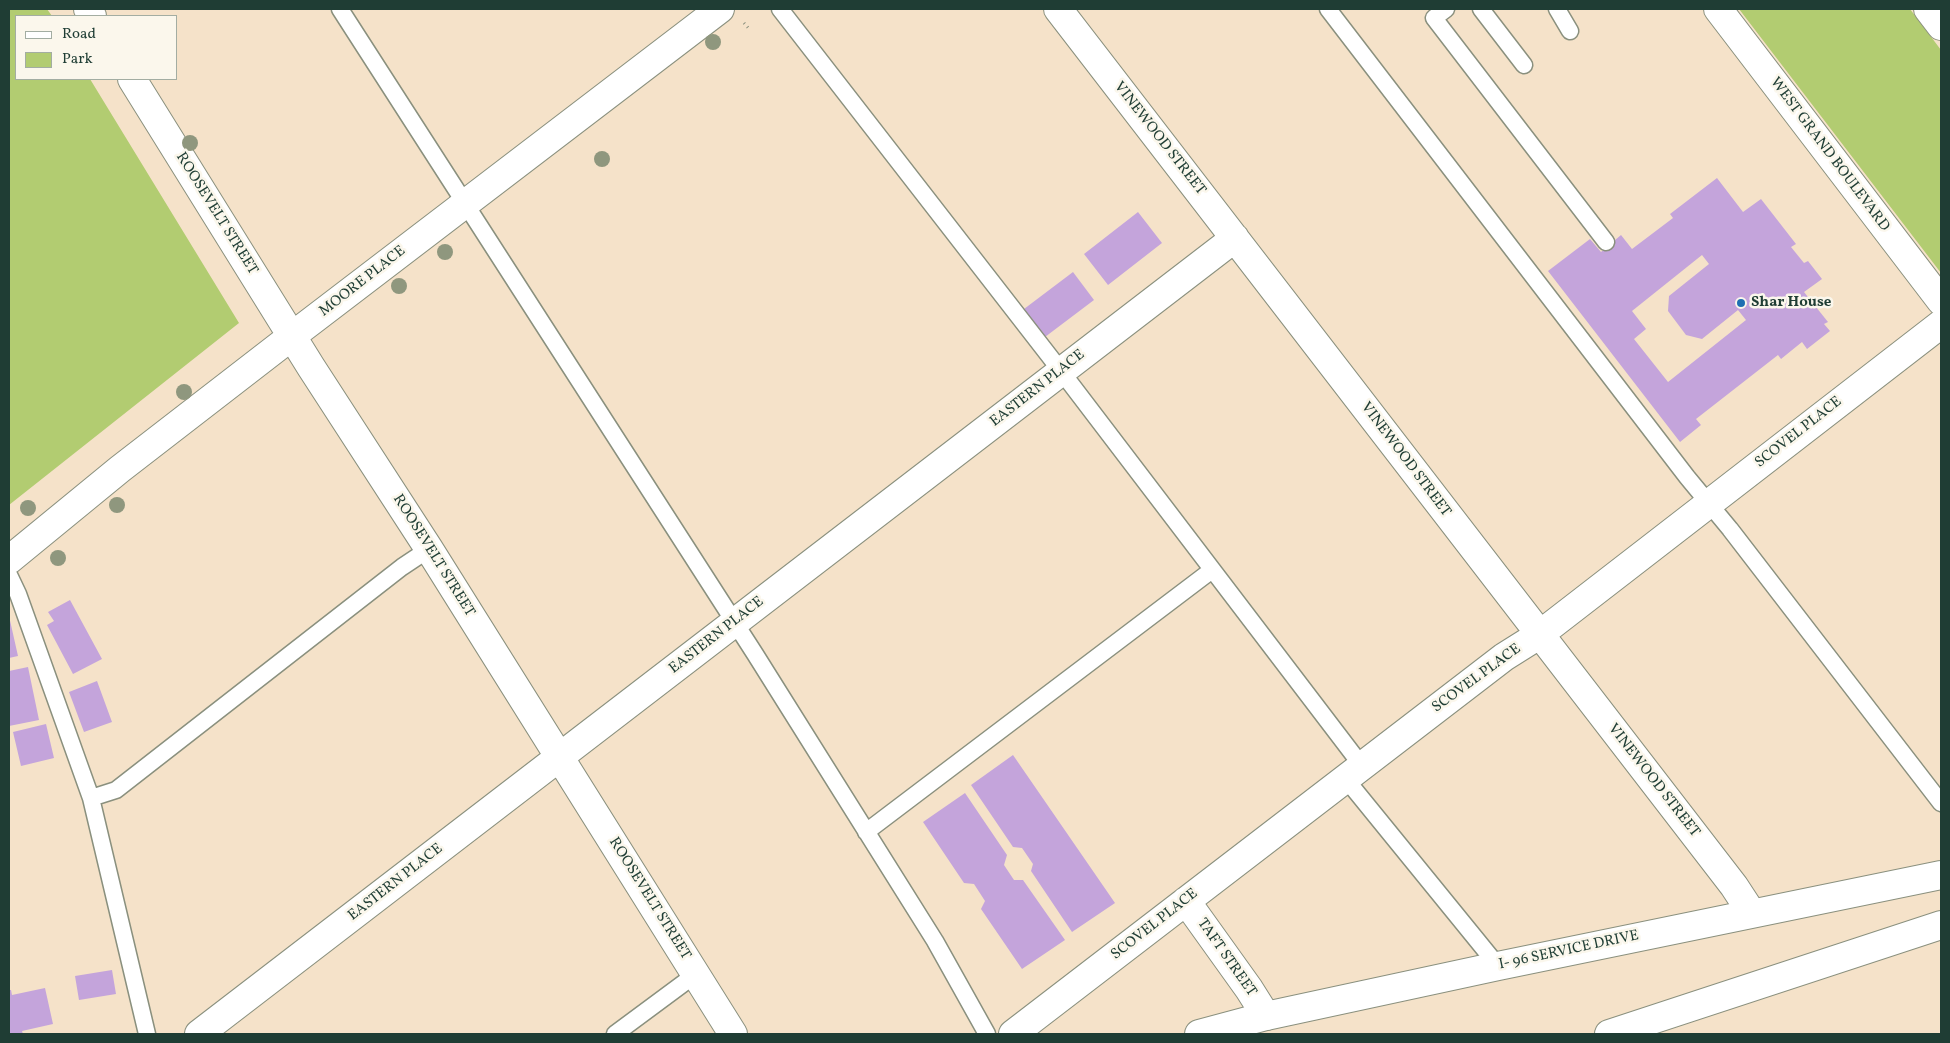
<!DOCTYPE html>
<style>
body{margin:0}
#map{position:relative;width:1950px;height:1043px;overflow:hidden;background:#f5e2c9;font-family:Vollkorn,serif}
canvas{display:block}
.frame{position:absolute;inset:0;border:10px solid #1f3d34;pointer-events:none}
.legend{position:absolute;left:15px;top:15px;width:162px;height:65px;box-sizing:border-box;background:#fbf7ec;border:1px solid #a3ada2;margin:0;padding:6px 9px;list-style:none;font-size:15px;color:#1f3d34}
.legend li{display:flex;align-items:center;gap:10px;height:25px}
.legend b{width:25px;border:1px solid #a3ada2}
</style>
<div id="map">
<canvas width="1950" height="1043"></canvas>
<div class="frame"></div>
<ul class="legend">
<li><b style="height:6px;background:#fff"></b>Road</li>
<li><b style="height:14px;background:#b2cc71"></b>Park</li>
</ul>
</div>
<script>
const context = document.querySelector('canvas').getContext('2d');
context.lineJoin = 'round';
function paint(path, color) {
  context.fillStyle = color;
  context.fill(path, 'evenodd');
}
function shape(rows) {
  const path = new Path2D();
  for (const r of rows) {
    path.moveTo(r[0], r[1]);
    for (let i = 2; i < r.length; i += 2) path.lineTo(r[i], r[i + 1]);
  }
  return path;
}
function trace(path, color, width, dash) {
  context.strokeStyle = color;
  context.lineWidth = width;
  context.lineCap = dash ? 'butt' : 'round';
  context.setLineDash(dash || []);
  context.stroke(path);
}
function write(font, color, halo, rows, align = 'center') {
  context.font = font + ' Vollkorn,serif';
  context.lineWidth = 5;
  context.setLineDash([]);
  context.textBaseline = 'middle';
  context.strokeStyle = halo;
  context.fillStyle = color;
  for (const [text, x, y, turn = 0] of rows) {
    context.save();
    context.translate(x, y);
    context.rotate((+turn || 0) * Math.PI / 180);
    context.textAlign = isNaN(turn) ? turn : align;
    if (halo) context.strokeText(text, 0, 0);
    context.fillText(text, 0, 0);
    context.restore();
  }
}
const green = shape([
 [9,9,47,9,52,16,16,16,16,79,90,79,239,323,9,505],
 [1739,9,1910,9,1941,50,1941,273]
]);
const building = shape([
 [1717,178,1743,212,1761,199,1796,244,1791,247,1804,263,1808,261,1822,279,1804,292,1828,322,1824,324,1830,331,1807,349,1802,342,1781,359,1778,355,1696,419,1701,425,1680,442,1548,271,1590,239,1601,252,1621,235,1632,249,1673,218,1670,214],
 [1702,255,1709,264,1669,296,1668,311,1686,335,1702,339,1738,310,1746,320,1668,382,1634,339,1646,329,1632,311],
 [1138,212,1162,243,1108,285,1084,254],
 [1073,272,1094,300,1045,337,1024,309],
 [70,600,102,659,73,674,47,625,54,621,48,612],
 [9,616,18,656,9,658],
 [28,667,39,720,9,726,9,671],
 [97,681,112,722,84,732,69,692],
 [46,724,54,758,21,766,13,732],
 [1013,755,1115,903,1072,932,1031,871,1033,864,1022,848,1013,847,971,785],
 [965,793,1007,855,1004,865,1014,880,1023,880,1065,940,1022,969,981,909,985,901,974,884,964,883,923,822],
 [112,970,116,994,79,1000,75,976],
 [45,988,53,1024,22,1031,23,1034,9,1034,9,990,11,990,12,995]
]);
const path = shape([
 [744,23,750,30]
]);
const service = shape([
 [340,9,755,654,935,941,987,1034],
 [780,9,1061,371,1362,766],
 [1328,9,1687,477,1730,529,1941,803],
 [1446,9,1434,18,1606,242],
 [1481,9,1524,65],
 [1557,9,1570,31],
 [9,575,18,594,91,798,147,1034],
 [1345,778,1498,966],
 [91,798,116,790,402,567,429,549],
 [866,832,1212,570],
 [615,1034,696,974]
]);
const minor = shape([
 [88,9,92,16],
 [1058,9,1734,886,1751,912],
 [132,79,311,367,429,549,733,1034],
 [9,560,120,469,292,336,720,9],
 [1186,901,1249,989,1266,1016],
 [199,1034,1235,238],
 [1013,1034,1504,657,1539,635,1941,324]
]);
const tertiary = shape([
 [1199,1034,1266,1016,1498,966,1941,875]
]);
const secondary = shape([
 [1718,9,1941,301],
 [1928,9,1941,26]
]);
const motorway = shape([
 [1609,1034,1941,925]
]);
const trees = [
 [713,42],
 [190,143],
 [602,159],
 [445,252],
 [399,286],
 [184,392],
 [117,505],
 [28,508],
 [58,558]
];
const markers = [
 [1741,303,5,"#1f6fb2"]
];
const streetNames = [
 ["VINEWOOD STREET",1159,139,52],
 ["WEST GRAND BOULEVARD",1829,155,53],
 ["ROOSEVELT STREET",216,214,58],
 ["MOORE PLACE",363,282,-38],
 ["EASTERN PLACE",1038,389,-38],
 ["SCOVEL PLACE",1799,433,-38],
 ["VINEWOOD STREET",1405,460,53],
 ["ROOSEVELT STREET",433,556,58],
 ["EASTERN PLACE",717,636,-38],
 ["SCOVEL PLACE",1477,679,-36],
 ["VINEWOOD STREET",1653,781,52],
 ["EASTERN PLACE",396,883,-38],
 ["ROOSEVELT STREET",649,899,58],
 ["SCOVEL PLACE",1155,925,-38],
 ["I- 96 SERVICE DRIVE",1569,951,-12],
 ["TAFT STREET",1226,958,55]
];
const poiNames = [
 ["Shar House",1751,303]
];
paint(green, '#b2cc71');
paint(building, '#c4a4db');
trace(service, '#8a907e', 19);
trace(minor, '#8a907e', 30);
trace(tertiary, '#8a907e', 30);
trace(secondary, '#8a907e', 30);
trace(motorway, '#8a907e', 30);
trace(path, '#8a907e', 3, [1, 4]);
trace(service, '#fff', 16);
trace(minor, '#fff', 28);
trace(tertiary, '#fff', 28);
trace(secondary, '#fff', 28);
trace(motorway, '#fff', 28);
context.fillStyle = '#8f977e';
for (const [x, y] of trees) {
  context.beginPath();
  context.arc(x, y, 8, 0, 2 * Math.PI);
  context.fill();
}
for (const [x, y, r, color] of markers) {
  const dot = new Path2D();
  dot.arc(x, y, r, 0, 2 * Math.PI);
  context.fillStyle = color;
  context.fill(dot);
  trace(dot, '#fbf7ec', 2);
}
write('15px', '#1f3d34', '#fbf7ec', streetNames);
write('bold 15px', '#1f3d34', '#fbf7ec', poiNames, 'left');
</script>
